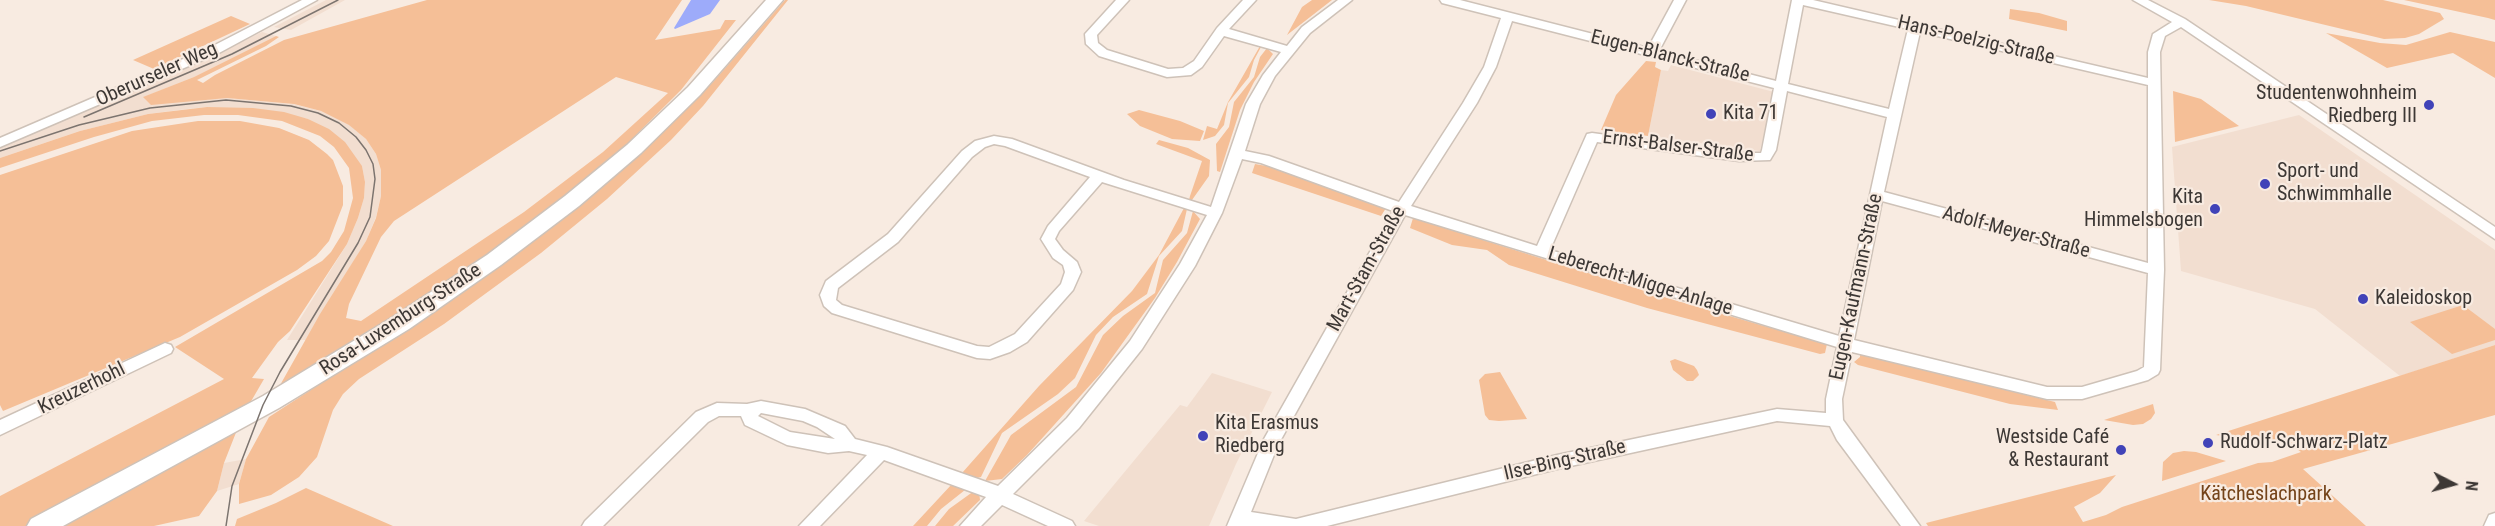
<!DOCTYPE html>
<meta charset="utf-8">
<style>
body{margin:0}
#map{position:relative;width:2495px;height:526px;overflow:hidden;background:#f8ebe1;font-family:"Roboto Condensed",sans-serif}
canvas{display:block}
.north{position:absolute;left:2423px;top:454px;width:60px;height:60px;-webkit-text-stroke:4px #f8ebe1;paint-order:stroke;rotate:96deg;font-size:16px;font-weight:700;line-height:24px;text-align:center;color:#3d3835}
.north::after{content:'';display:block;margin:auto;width:21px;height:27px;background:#3d3835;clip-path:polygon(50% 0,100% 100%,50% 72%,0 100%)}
</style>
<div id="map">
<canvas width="2495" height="526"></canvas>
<div class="north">N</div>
</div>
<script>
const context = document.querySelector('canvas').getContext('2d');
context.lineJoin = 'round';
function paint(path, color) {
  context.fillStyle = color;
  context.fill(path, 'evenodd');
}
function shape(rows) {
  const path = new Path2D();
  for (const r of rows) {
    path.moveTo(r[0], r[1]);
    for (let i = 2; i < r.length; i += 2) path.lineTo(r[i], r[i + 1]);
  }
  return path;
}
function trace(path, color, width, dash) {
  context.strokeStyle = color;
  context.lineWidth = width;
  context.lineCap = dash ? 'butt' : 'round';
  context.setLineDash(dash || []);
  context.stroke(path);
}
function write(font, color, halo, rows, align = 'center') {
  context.font = font + ' "Roboto Condensed",sans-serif';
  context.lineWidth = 4.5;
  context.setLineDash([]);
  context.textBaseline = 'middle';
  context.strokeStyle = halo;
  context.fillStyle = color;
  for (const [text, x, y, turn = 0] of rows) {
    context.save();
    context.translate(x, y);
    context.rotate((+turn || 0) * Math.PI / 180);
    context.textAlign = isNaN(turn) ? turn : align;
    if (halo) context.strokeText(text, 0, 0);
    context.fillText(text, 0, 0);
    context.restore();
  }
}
const built = shape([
 [326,0,345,0,291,30,274,27],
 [262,32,276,36,194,77,144,97,192,100,227,98,293,104,321,111,350,125,366,139,376,154,381,170,381,196,376,217,366,241,306,340,287,340,347,244,358,218,364,198,365,182,362,166,308,119,207,107,187,109,148,114,80,131,0,158,0,145,183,70],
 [1671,65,1774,92,1760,151,1648,136,1661,70,1668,71],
 [2299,115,2495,250,2495,345,2400,376,2315,309,2181,271,2172,147],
 [1212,373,1272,392,1236,464,1209,526,1099,526,1084,521,1180,405,1187,407],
 [246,459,239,484,217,491,224,463]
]);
const green = shape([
 [427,0,682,0,655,40,720,29,725,20,736,20,681,90,616,155,552,208,485,256,385,323,279,387,320,314,366,241,376,218,381,196,381,170,376,154,366,139,349,125,321,111,294,104,227,98,151,105,143,97,194,77,276,36,279,37,266,46,197,80,203,83,215,75,284,40],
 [616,77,668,93,603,152,524,212,361,321,346,318,349,304,381,237,394,221],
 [785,0,788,0,703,106,671,140,607,199,541,253,444,324,359,379,343,394,333,410,317,457,299,477,271,495,239,504,239,484,246,459,269,417,420,319,643,150,712,83],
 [1312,0,1332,0,1287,35,1302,7],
 [2209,0,2383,0,2440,13,2444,19,2419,34,2405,38,2384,39,2246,6],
 [2404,0,2495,0,2495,20,2488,18],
 [2010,9,2039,13,2067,21,2067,31,2009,19],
 [231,16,250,24,154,69,133,60],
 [2450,32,2495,42,2495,78,2453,53,2387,68,2326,33,2380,43,2406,45],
 [1260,46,1261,47,1254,60,1249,77,1228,103,1224,125,1215,136,1203,140,1207,126,1217,129,1228,102],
 [1267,48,1273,54,1254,82,1240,110,1220,172,1217,171,1216,144,1229,127,1234,102,1254,77,1260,57],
 [1646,61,1656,62,1655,67,1661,70,1648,136,1601,130,1616,95],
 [2173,91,2201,99,2239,126,2175,142],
 [207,107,253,108,284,112,308,119,329,129,345,142,362,166,365,182,364,198,358,218,347,244,290,331,278,342,252,378,264,379,246,410,26,526,0,526,0,496,224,379,175,347,322,261,331,252,344,231,353,198,349,168,334,147,320,136,282,121,238,115,204,115,152,121,94,137,0,168,0,158,80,131,148,114],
 [1139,110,1180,121,1204,131,1200,141,1172,139,1140,126,1127,114],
 [198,121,240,121,279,128,309,140,327,154,333,160,343,186,343,205,329,241,316,256,297,270,180,337,3,411,0,405,0,175,132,131],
 [1159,140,1188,148,1210,160,1209,176,1192,200,1189,200,1190,196,1202,161,1156,144],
 [1255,164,1272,167,1386,208,1381,216,1252,173],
 [1184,208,1187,209,1182,231,1159,256,1147,294,1113,317,1096,335,1075,378,1058,394,1002,433,981,477,977,478,962,473,1039,386,1132,291,1159,255],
 [1193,211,1200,219,1177,262,1155,298,1101,373,1027,455,1002,479,985,481,1011,435,1076,387,1103,335,1123,316,1155,293,1163,260,1187,233],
 [1413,218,1674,300,1827,344,1825,353,1820,354,1647,308,1509,265,1487,250,1452,245,1410,228],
 [2463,305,2495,329,2495,340,2452,354,2410,322],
 [2495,345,2495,415,2303,469,2366,526,1928,526,1926,523,2116,475,2100,493,2074,507,2083,522,2106,515,2122,507,2258,463,2272,462,2301,452,2285,441,2248,440,2216,435],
 [1860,354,2055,402,2058,410,2010,404,1858,365,1854,362,1860,357],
 [1675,359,1694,366,1697,370,1699,375,1693,381,1687,381,1673,370,1670,361],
 [1500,372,1527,419,1499,421,1489,420,1485,415,1479,380,1485,374],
 [2153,404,2155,413,2151,419,2143,424,2133,425,2104,420],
 [237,430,224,463,217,491,199,516,154,526,60,526],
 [2184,451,2196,452,2226,461,2162,481,2163,462,2173,453],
 [952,484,965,488,965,490,941,509,927,526,913,526],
 [306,488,393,526,235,526,237,519,276,503],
 [974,491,979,492,980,500,953,526,935,526,949,509]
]);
const water = shape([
 [691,0,720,0,710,14,675,29,674,28]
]);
const street = shape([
 [302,0,317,0,219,53,0,147,0,138,211,47,302,0],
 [1116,0,1129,0,1097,35,1098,43,1107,50,1168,69,1183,68,1194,61,1217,28,1243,0,1256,0,1229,29,1287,46,1302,27,1338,0,1352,0,1310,33,1275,76,1260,104,1245,151,1269,156,1399,202,1463,103,1484,67,1501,18,1442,3,1440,0,1460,0,1648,48,1674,0,1686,0,1659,51,1776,81,1792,0,1813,0,2148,78,2148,52,2153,34,2172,22,2133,0,2148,0,2185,19,2495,227,2495,239,2181,27,2165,36,2160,52,2164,270,2160,370,2158,374,2148,380,2082,399,2047,399,1852,352,1842,399,1843,420,1920,526,1901,526,1837,440,1830,426,1777,421,1557,469,1327,526,1227,526,1264,439,1393,211,1261,163,1242,159,1222,213,1195,266,1142,349,1079,428,1013,494,1072,521,1075,526,1048,526,1002,505,981,526,960,526,986,497,884,460,820,526,799,526,867,455,849,451,828,453,787,445,745,425,741,416,719,416,708,422,603,526,582,526,585,521,696,412,717,403,747,404,761,401,805,409,845,426,855,439,887,447,998,486,1067,418,1130,341,1180,264,1207,215,1102,182,1059,231,1055,239,1063,250,1077,262,1081,272,1073,290,1027,342,1010,352,990,359,977,358,832,313,824,306,820,295,826,281,888,234,962,151,975,141,994,136,1012,139,1124,180,1211,207,1246,104,1263,75,1281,52,1224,36,1202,67,1191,75,1167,77,1099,56,1086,44,1085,34,1116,0],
 [1803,5,1908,29,1889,109,1788,84,1803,5],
 [1512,21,1774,88,1762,150,1761,153,1739,153,1592,133,1587,134,1537,246,1411,206,1477,103,1496,67,1512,21],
 [1920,32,2148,85,2148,263,1884,192,1920,32],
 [1787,91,1887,117,1839,336,1550,250,1597,142,1739,161,1770,160,1776,150,1787,91],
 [994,144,1005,146,1090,177,1048,226,1041,239,1053,258,1063,265,1065,272,1061,284,1015,334,989,347,977,346,842,305,836,300,838,288,898,242,972,157,985,147,994,144],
 [1882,201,2148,273,2144,367,2137,371,2082,387,2047,387,1854,340,1882,201],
 [1405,215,1837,347,1826,399,1826,413,1777,409,1557,455,1296,519,1251,512,1278,445,1405,215],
 [761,413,803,421,817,427,835,439,790,432,758,416,761,413],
 [165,343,171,345,173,349,171,353,0,435,0,420,165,343],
 [2495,513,2495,526,2484,526,2489,515,2495,513]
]);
const secondary = shape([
 [766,0,783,0,700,95,641,153,579,206,501,265,409,329,279,408,63,526,27,526,31,519,263,396,393,317,487,255,565,196,627,145,688,87,766,0]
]);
const tram = shape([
 [84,117,232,54,338,0],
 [0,151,79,125,150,108,226,100,291,106,318,113,339,123,356,137,366,150,373,164,375,179,370,217,358,243,280,372,263,405,232,486,226,526]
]);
const markers = [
 [2429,105,6,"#4143b8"],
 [1711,114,6,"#4143b8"],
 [2265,184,6,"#4143b8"],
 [2215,209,6,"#4143b8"],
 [2363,299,6,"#4143b8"],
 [1203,436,6,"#4143b8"],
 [2208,443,6,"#4143b8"],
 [2121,450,6,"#4143b8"]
];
const streetNames = [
 ["Hans-Poelzig-Straße",1976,41,13],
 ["Eugen-Blanck-Straße",1670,57,14],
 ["Oberurseler Weg",157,75,-24],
 ["Ernst-Balser-Straße",1678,147,7],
 ["Adolf-Meyer-Straße",2016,233,15],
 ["Mart-Stam-Straße",1367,269,-61],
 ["Leberecht-Migge-Anlage",1640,282,17],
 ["Eugen-Kaufmann-Straße",1857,287,-78],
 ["Rosa-Luxemburg-Straße",401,320,-33],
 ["Kreuzerhohl",82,389,-26],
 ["Ilse-Bing-Straße",1565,461,-13]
];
const poiNames = [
 ["Studentenwohnheim",2417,94,"right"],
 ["Riedberg III",2417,117,"right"],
 ["Kita 71",1723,114],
 ["Sport- und",2277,172],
 ["Schwimmhalle",2277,195],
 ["Kita",2203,198,"right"],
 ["Himmelsbogen",2203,221,"right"],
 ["Kaleidoskop",2375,299],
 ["Kita Erasmus",1215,424],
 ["Riedberg",1215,447],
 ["Westside Café",2109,438,"right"],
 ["& Restaurant",2109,461,"right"],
 ["Rudolf-Schwarz-Platz",2220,443]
];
const parkNames = [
 ["Kätcheslachpark",2266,495]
];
paint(built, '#f2ded0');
paint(green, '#f5bf97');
paint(water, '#9dabfa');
trace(street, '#cec2b8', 3);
trace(secondary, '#cec2b8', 3);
paint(street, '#fff');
paint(secondary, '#fff');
trace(tram, '#7c746f', 1.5);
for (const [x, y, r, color] of markers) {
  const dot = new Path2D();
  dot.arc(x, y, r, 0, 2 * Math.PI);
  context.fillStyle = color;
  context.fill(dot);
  trace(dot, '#f8ebe1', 2);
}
write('20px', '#3d3835', '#f8ebe1', streetNames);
write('20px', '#3d3835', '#f8ebe1', poiNames, 'left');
write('20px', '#744319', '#f8ebe1', parkNames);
</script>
